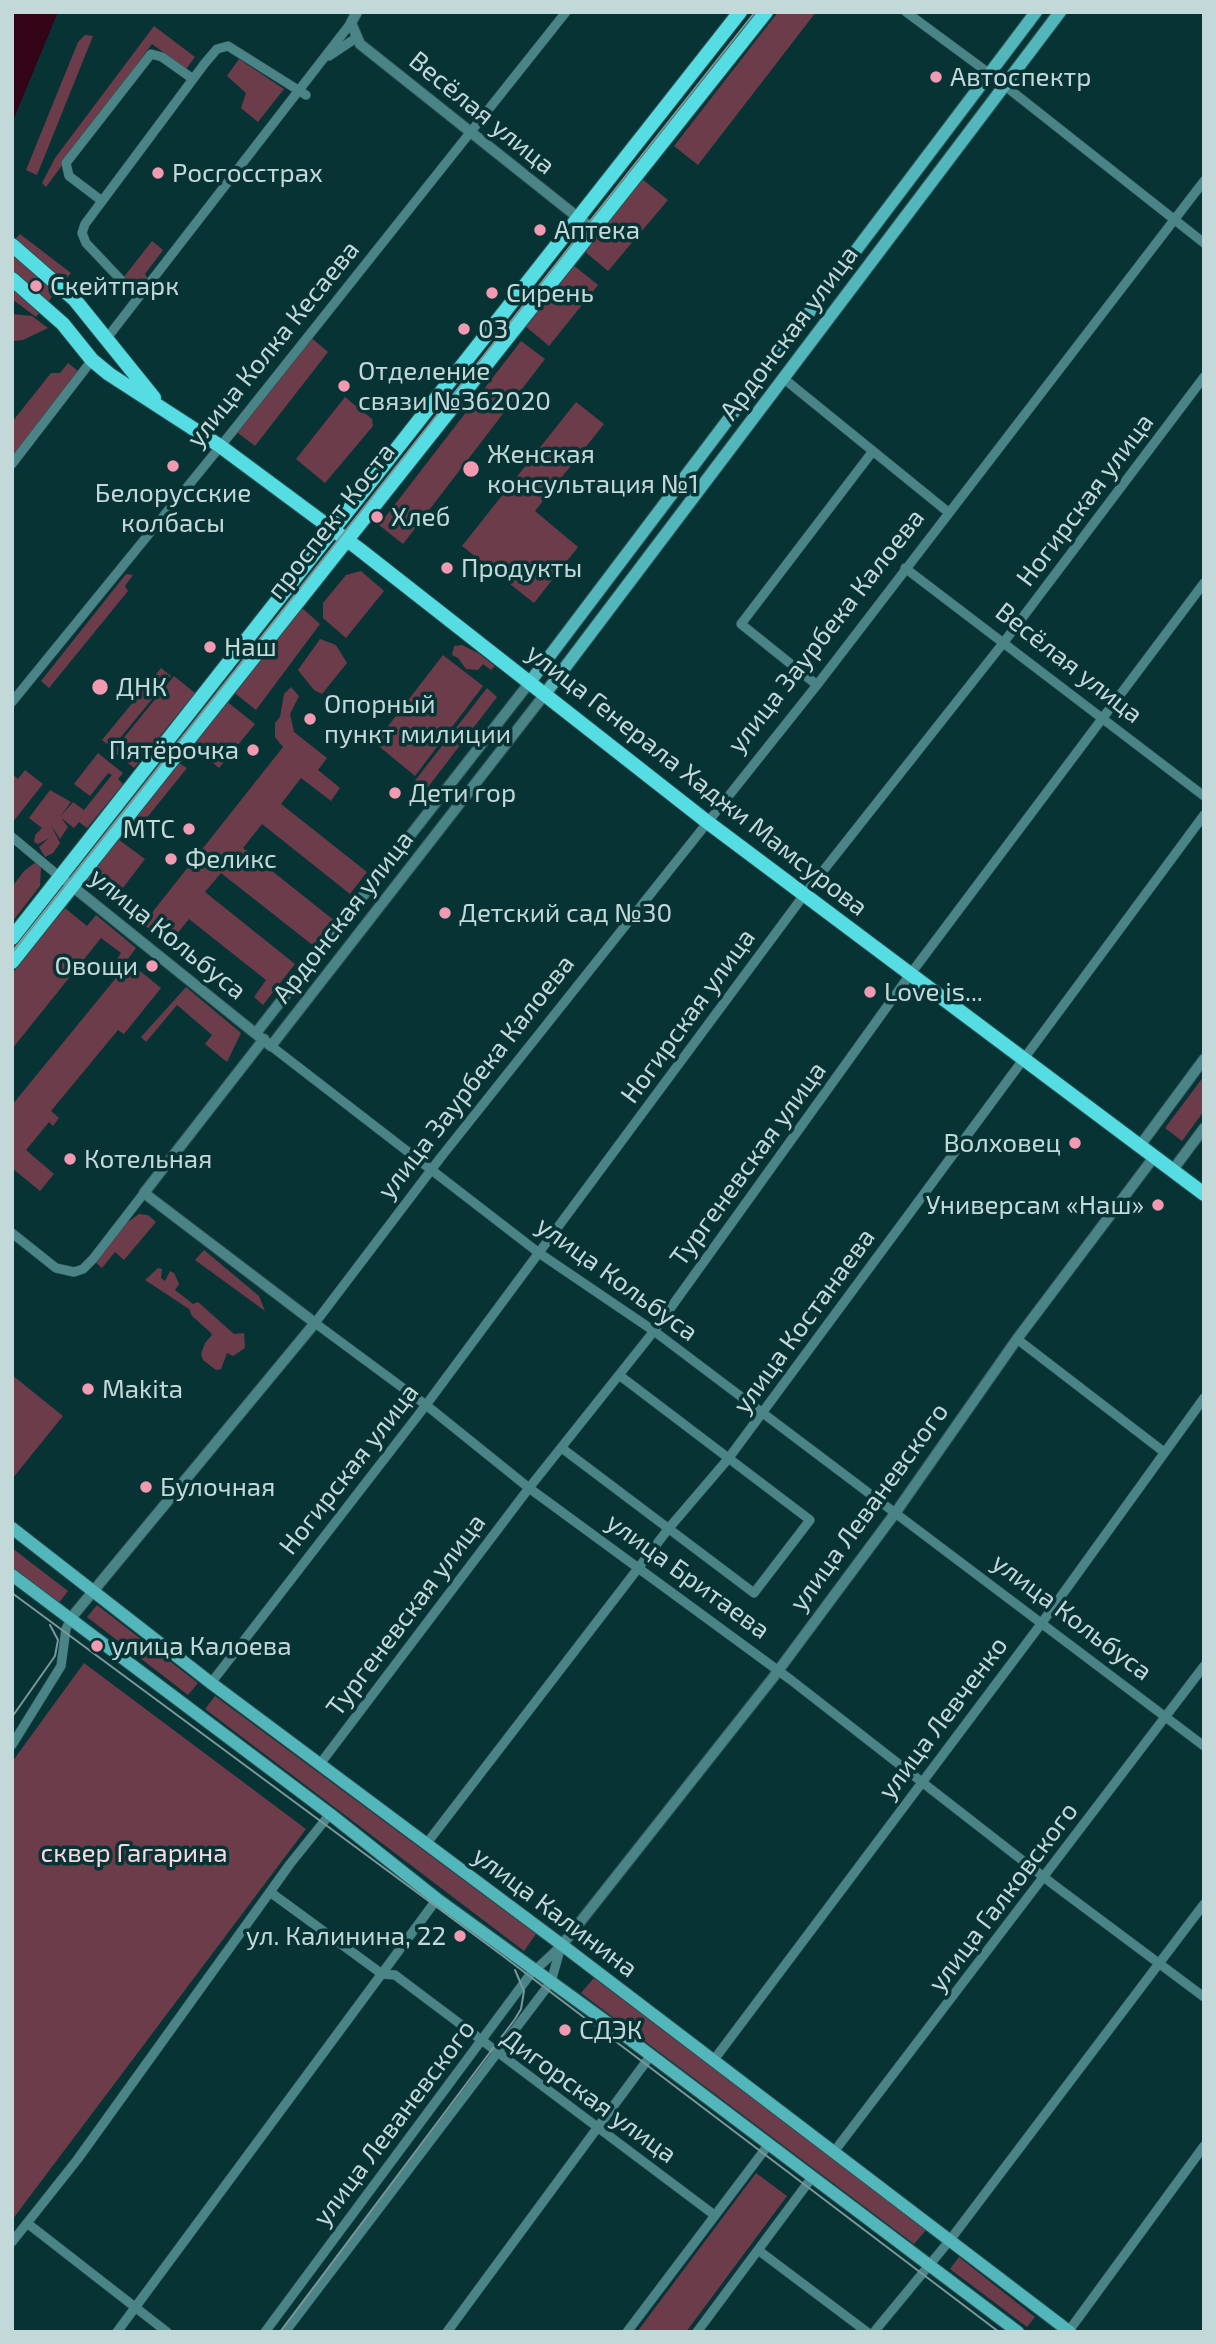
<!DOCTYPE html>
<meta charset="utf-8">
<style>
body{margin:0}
#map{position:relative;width:1216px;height:2344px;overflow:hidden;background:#083335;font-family:"Exo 2",sans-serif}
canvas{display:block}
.frame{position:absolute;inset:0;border:14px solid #c3d8d9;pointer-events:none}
</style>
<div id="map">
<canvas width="1216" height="2344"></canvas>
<div class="frame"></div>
</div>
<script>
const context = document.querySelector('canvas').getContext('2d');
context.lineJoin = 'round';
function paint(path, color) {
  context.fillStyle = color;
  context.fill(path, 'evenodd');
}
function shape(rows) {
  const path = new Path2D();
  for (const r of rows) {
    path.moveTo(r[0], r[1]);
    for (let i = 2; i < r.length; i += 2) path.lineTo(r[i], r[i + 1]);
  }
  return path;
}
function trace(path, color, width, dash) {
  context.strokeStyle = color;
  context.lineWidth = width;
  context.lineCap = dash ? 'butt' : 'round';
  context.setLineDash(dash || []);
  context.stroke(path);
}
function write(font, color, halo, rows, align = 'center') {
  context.font = font + ' "Exo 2",sans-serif';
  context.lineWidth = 7;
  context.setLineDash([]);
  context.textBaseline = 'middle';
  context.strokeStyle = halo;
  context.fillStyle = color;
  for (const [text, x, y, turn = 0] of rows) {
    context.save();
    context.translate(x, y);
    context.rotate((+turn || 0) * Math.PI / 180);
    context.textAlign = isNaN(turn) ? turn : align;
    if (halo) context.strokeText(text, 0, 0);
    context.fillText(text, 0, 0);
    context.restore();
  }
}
const green = shape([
 [778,12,816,12,698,165,674,146],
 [154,26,195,57,186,69,152,44,46,187,42,183,55,158],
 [85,35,93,36,37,175,26,170,78,42],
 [239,59,284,89,258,122,241,108,246,93,227,76],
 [642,179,668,200,608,271,583,250],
 [20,234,71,273,36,317,12,299,12,243],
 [152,241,163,250,145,274,148,279,137,292,123,278],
 [572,264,598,285,549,346,524,325],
 [12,314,32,316,48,328,23,340,12,341],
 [308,335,328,352,255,446,234,430],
 [521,341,545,359,403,544,379,525],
 [68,363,79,372,12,458,12,422,51,373,60,373],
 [345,397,372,419,373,426,325,483,296,459],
 [576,402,604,424,535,511,578,547,534,603,462,546],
 [361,571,384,591,346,638,323,618,323,603,346,575],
 [126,574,133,575,125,586,128,591,49,688,41,681],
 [301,607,320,624,256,710,232,691],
 [320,639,336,645,347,663,322,694,314,690,298,670],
 [462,645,478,653,495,666,491,670,483,664,478,670,466,669,458,658,452,655,454,646],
 [443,655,483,686,415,776,375,743],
 [161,668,171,676,112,748,102,740],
 [174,676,195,693,134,768,113,751],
 [291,687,299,696,290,714,294,732,327,758,318,770,340,788,331,801,301,778,281,804,367,872,350,894,262,824,243,848,335,921,315,947,221,873,205,892,295,964,263,1005,254,997,266,980,189,919,173,939,176,942,172,947,143,924,283,747,275,737,275,723,280,717,284,694],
 [487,688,497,697,425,791,414,782],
 [225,700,255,724,219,768,200,752,193,760,184,752],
 [98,753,123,773,118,779,123,784,87,828,79,822,74,828,61,818,68,827,60,839,51,825,60,843,53,853,45,857,39,847,49,838,38,844,34,842,35,835,42,828,29,818,50,790,71,802,60,817,73,802,84,810,112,775,108,773,90,796,74,784],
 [176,761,187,768,128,841,119,834],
 [25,770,43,784,12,823,12,774,18,779],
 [115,837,145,859,113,901,83,878],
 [36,862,41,867,40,886,12,922,12,887,24,871],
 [65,908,87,926,96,915,136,948,124,964,117,959,121,953,101,938,12,1049,12,974],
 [129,962,161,988,124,1034,118,1030,51,1111,59,1118,53,1126,49,1122,26,1150,54,1174,40,1191,12,1168,12,1105],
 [186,987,241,1033,227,1062,205,1044,212,1035,177,1005,146,1042,141,1037],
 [1204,1076,1204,1111,1182,1141,1165,1128],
 [139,1214,148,1215,156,1222,124,1260,115,1252,102,1268,94,1261,125,1224],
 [204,1250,259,1296,265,1311,195,1260],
 [158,1268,162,1269,161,1278,165,1281,170,1271,174,1273,179,1284,175,1290,193,1304,198,1302,234,1334,244,1333,245,1348,233,1356,227,1353,221,1369,216,1370,203,1360,201,1354,205,1343,212,1335,210,1332,192,1316,189,1309,145,1280],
 [12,1375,63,1416,12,1479],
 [12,1548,68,1591,58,1604,12,1568],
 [97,1605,198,1683,188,1695,87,1617],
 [84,1663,306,1829,12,2220,12,1762],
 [215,1696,536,1934,524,1951,205,1709],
 [594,1978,926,2230,914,2244,581,1993],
 [756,2173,787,2196,686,2332,637,2332],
 [959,2257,1035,2317,1027,2327,950,2269]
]);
const water = shape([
 [12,12,58,12,12,123]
]);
const minor = shape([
 [906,12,990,74,1204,243],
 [329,56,356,38],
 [1204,181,817,685,441,1157,315,1323,426,1405,529,1488,791,1680,1054,1885,1204,1997],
 [102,201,69,176,66,163,151,54,162,57,193,79],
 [138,298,86,243,82,233,85,224,205,63,217,49,228,46,306,95],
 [107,338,351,23],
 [783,378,948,512],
 [12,464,92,360],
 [905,568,1204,796],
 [817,685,741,624,873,451],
 [12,702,232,432,566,12],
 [12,837,60,877],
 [271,1046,539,1253,654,1331,1204,1746],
 [12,1233,56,1268,74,1272,83,1269,93,1259,144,1193],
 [1017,1339,1164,1452],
 [563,1449,754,1593,810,1520,619,1375],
 [211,1683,426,1405,804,895,1004,642,1204,377],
 [12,1745,61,1666,66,1629,71,1618],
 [320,1764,529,1488,654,1331,909,976,1204,583],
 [427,1843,669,1528,728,1459,1204,815],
 [270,1892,382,1974,395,1975,713,2214],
 [713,2061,1041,1624,1204,1398],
 [833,2153,1204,1666],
 [27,2223,167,2332],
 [12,2242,77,2160,290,1864,330,1814],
 [758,2250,867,2332],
 [117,2332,437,1899],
 [265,2332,529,1976,562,1945],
 [285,2332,551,1982,561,1946],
 [447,2332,651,2055],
 [627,2332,769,2144],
 [697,2332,813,2176],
 [874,2332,950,2240,1204,1904],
 [1068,2332,1204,2146]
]);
const tertiary = shape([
 [357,12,351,23,360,44,595,231],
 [67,882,271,1046,545,694],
 [256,1033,530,682],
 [1139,1147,1204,1059],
 [1172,1171,1204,1128],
 [71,1618,315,1323,144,1193,264,1039],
 [562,1945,772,1679,896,1512,1017,1339,1154,1157]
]);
const secondary = shape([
 [530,682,1036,12],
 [545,694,1060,12],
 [12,1528,211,1683,562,1945,1070,2332],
 [12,1575,330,1814,437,1899,608,2023,1018,2332]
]);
const primary = shape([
 [12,245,75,300,154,398],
 [12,279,63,324,92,360,109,374,220,446,359,549,706,821,1204,1194],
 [12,938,740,12],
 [12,962,766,12]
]);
const tram = shape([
 [12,953,755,12],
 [12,1593,503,1956,999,2332],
 [12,1717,55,1656,58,1640,50,1625],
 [280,2332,515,2019,521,2009,524,1991,515,1970]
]);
const markers = [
 [936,77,7,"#f19ab1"],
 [158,173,7,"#f19ab1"],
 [540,230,7,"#f19ab1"],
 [36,286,7,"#f19ab1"],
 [492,293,7,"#f19ab1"],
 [464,329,7,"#f19ab1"],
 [344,386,7,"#f19ab1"],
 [173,466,7,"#f19ab1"],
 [471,469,9,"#f19ab1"],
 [377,517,7,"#f19ab1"],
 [447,568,7,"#f19ab1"],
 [210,647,7,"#f19ab1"],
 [100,687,9,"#f19ab1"],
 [310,719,7,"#f19ab1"],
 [253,750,7,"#f19ab1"],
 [395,793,7,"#f19ab1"],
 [189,829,7,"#f19ab1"],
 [171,859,7,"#f19ab1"],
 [445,913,7,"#f19ab1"],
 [152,966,7,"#f19ab1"],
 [870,992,7,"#f19ab1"],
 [1075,1143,7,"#f19ab1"],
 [70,1159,7,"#f19ab1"],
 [1158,1205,7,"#f19ab1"],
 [88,1389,7,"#f19ab1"],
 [146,1487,7,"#f19ab1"],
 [97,1646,7,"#f19ab1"],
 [460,1936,7,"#f19ab1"],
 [565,2030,7,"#f19ab1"]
];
const poiNames = [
 ["Автоспектр",950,77],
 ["Росгосстрах",172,173],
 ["Аптека",554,230],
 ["Скейтпарк",50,286],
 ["Сирень",506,293],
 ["03",478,329],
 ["Отделение",358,371],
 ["связи №362020",358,401],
 ["Женская",487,454],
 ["консультация №1",487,484],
 ["Белорусские",173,493,"center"],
 ["колбасы",173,523,"center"],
 ["Хлеб",391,517],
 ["Продукты",461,568],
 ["Наш",224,647],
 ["ДНК",116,687],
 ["Опорный",324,704],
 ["пункт милиции",324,734],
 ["Пятёрочка",239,750,"right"],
 ["Дети гор",409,793],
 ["МТС",175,829,"right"],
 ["Феликс",185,859],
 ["Детский сад №30",459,913],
 ["Овощи",138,966,"right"],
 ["Love is...",884,992],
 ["Волховец",1061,1143,"right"],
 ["Котельная",84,1159],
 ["Универсам «Наш»",1144,1205,"right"],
 ["Makita",102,1389],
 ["Булочная",160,1487],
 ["улица Калоева",111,1646],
 ["ул. Калинина, 22",446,1936,"right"],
 ["СДЭК",579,2030]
];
const streetNames = [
 ["Весёлая улица",482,113,39],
 ["Ардонская улица",789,333,-53],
 ["улица Колка Кесаева",273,344,-51],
 ["Ногирская улица",1085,500,-53],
 ["проспект Коста",331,521,-52],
 ["улица Заурбека Калоева",826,631,-52],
 ["Весёлая улица",1069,663,38],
 ["улица Генерала Хаджи Мамсурова",697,780,38],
 ["Ардонская улица",343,917,-52],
 ["улица Кольбуса",168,934,39],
 ["Ногирская улица",688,1016,-54],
 ["улица Заурбека Калоева",476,1077,-52],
 ["Тургеневская улица",748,1164,-54],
 ["улица Кольбуса",617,1279,36],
 ["улица Костанаева",804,1321,-54],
 ["Ногирская улица",349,1469,-52],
 ["улица Леваневского",869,1507,-54],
 ["улица Бритаева",688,1576,36],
 ["Тургеневская улица",406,1615,-53],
 ["улица Кольбуса",1072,1617,37],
 ["улица Левченко",943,1718,-53],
 ["улица Галковского",1003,1897,-53],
 ["улица Калинина",555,1912,37],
 ["Дигорская улица",589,2096,36],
 ["улица Леваневского",394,2123,-53]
];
const parkNames = [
 ["сквер Гагарина",134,1853]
];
paint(green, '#6c3c4a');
paint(water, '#330416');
trace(minor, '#2a5153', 10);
trace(tertiary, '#2a5153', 12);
trace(secondary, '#2a5153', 14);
trace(primary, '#2a5153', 16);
trace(minor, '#4a8487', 9);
trace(tertiary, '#4a8487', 10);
trace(secondary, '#53b6bb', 12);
trace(primary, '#56dde3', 14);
trace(tram, '#7a9799', 2);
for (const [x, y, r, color] of markers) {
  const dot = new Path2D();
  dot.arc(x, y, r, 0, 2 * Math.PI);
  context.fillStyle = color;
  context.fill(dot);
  trace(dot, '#083335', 2.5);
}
write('26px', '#c3d8d9', '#083335', poiNames, 'left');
write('26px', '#c3d8d9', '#083335', streetNames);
write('26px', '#fcd7e0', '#083335', parkNames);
</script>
